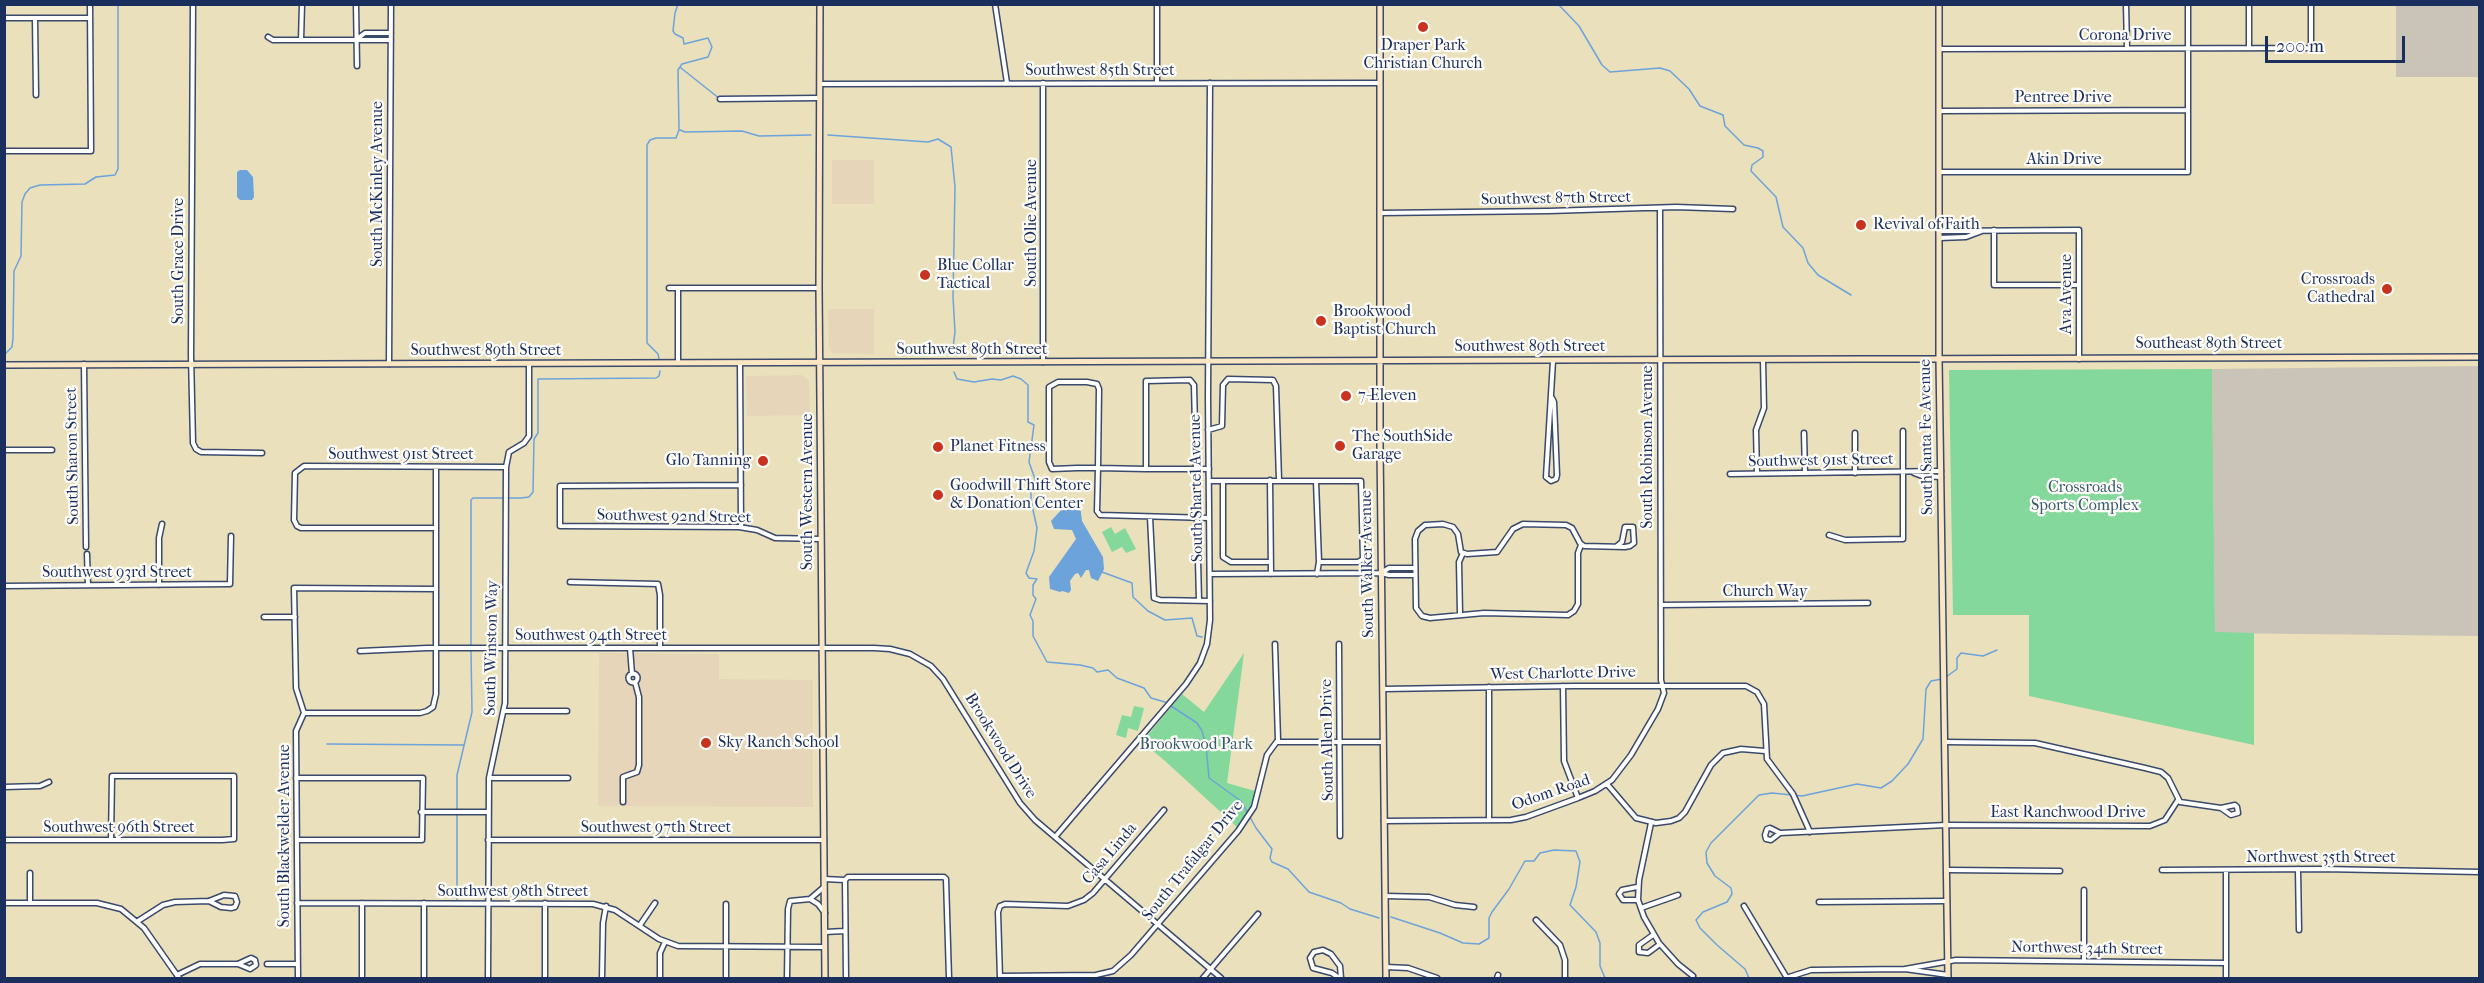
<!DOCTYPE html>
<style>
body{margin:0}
#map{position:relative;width:2484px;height:983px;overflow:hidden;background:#eae0bc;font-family:"IM FELL French Canon",serif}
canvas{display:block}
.frame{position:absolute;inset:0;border:6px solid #1b2f5e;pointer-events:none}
.scale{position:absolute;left:2265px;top:36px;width:140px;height:27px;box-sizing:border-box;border:3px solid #1b2f5e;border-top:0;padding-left:8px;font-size:18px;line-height:21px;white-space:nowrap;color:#1b2f5e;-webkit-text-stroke:4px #fdfcf7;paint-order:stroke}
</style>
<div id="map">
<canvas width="2484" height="983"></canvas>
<div class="frame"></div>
<div class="scale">200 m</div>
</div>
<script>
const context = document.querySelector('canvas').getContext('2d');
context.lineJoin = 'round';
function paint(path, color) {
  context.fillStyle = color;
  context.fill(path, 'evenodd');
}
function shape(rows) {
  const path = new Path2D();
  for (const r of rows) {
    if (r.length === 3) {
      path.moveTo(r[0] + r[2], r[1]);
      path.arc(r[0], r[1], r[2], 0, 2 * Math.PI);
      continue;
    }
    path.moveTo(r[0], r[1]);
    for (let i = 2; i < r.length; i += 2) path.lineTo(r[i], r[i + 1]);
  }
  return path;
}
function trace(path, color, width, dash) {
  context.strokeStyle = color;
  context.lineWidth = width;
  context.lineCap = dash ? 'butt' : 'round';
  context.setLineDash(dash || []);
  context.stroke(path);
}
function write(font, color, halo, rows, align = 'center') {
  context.font = font + ' "IM FELL French Canon",serif';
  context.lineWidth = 4.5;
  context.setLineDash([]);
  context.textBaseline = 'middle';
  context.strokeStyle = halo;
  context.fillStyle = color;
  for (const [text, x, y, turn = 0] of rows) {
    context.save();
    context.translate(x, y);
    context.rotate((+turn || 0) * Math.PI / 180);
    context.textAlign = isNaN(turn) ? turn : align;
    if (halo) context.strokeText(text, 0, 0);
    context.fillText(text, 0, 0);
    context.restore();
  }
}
const built = shape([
 [832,160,874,160,874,204,832,204],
 [828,309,874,309,874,354,832,353,829,347],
 [802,375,809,381,810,415,747,416,746,376],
 [599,653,719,654,719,679,813,680,813,807,598,806]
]);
const industrial = shape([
 [2396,5,2479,5,2479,77,2396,77],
 [2479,366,2479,636,2215,633,2212,369]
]);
const green = shape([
 [2212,369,2215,632,2254,633,2254,745,2029,696,2029,615,1953,615,1949,370],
 [1111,527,1115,534,1125,528,1136,549,1126,553,1122,547,1112,552,1102,532],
 [1244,653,1227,783,1255,791,1251,808,1237,827,1164,760,1142,742,1182,694,1204,712],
 [1134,706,1144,708,1138,731,1128,728,1126,738,1116,735,1122,715,1131,717]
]);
const water = shape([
 [240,170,247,170,253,177,254,197,252,200,240,200,237,197,237,172],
 [1073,502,1080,505,1082,521,1103,557,1104,569,1098,581,1091,578,1089,570,1086,570,1081,578,1078,573,1075,574,1070,581,1071,590,1069,593,1062,591,1060,592,1050,589,1049,577,1076,539,1072,530,1054,529,1051,521,1063,508]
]);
const stream = shape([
 [1558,4,1579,26,1602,65,1610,72,1660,68,1670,71,1689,89,1700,106,1723,115,1725,126,1744,145,1758,148,1763,151,1763,157,1752,165,1751,171,1776,197,1783,227,1803,248,1808,263,1818,275,1851,295],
 [681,68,720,99],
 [680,130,685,132,742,131,759,136,811,135],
 [828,135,928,142,938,139,951,147,955,187,953,297,955,332,952,355],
 [4,355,12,347,13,338,14,271,21,256,22,202,25,194,30,188,40,185,85,184,96,177,115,175,118,169,118,4],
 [659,359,658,354,647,343,647,145,650,140,656,138,676,138,679,130,678,70,682,64,708,57,712,47,708,38,684,44,683,38,675,34,673,31,675,13,678,4],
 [954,372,957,379,974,382,992,379,1001,380,1013,376,1021,379,1028,385,1028,422,1034,425,1029,462,1035,479,1031,490,1031,501,1037,528,1034,551,1026,573,1029,578,1037,579,1033,585,1033,595,1036,599,1030,615,1033,621,1033,636,1047,662,1080,665,1093,668,1097,672,1108,670,1117,678,1144,688,1151,698,1165,702,1197,723,1202,731,1206,746,1209,778,1241,801,1256,828,1272,849,1270,858,1272,862,1288,869,1309,892,1341,903,1350,909,1379,918],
 [1102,572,1132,583,1133,597,1148,611,1165,620,1192,618,1197,636,1202,637],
 [471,646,471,500,473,498,521,498,529,497,533,492,534,439,538,433,538,379,656,378,659,376,660,371],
 [1946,677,1957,669,1957,658,1961,653,1983,656,1997,650],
 [327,744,464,745],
 [457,900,457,775,472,712,471,651],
 [1391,917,1440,933,1463,943,1479,944,1489,938,1489,918,1492,912,1509,889,1525,861,1534,861,1540,853,1554,850,1576,851,1580,862,1576,887,1570,905,1596,932,1600,943,1600,966,1605,978],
 [1749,978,1745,969,1717,945,1700,928,1696,920,1703,912,1727,902,1732,894,1731,888,1715,876,1707,863,1706,852,1711,843,1759,795,1772,793,1802,796,1857,784,1881,788,1892,781,1908,764,1923,739,1926,689,1931,681,1942,679]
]);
const minor = shape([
 [193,4,191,355,193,443,196,449,201,452,262,453],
 [356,4,357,66],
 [995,4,1007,83],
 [2126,4,2127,48],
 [2249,4,2249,48],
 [4,18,90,18],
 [35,18,36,95],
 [268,37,273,40,391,40],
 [357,39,365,33,391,33],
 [301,40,302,4],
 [1939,49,2311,48,2311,4],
 [1157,83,1157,4],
 [820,84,1380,83],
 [720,99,819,98],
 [1939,111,2188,110],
 [4,151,91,151,90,4],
 [1939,172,2188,172,2188,4],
 [1380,213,1549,211,1676,207,1733,209],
 [1994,230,1994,285,2079,285],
 [1939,231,2079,230,2079,359],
 [1939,238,1966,237,1982,231],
 [669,288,819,288],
 [678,288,678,363],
 [1043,362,1043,83],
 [84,364,86,547],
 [389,364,391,4],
 [740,364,741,527],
 [1552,398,1554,402,1557,475,1556,479,1551,481,1546,477,1553,361],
 [1208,430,1222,426,1223,385,1228,379,1273,380,1276,386,1279,480],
 [1804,433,1805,473],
 [1855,433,1855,473],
 [4,450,52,450],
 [1146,469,1146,381,1190,380,1194,385,1196,469],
 [1209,469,1146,469,1098,468,1077,468,1052,469,1049,462,1049,387,1058,382,1087,382,1097,384,1099,389,1098,468,1097,511,1100,515,1209,518],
 [1757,473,1756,430,1764,408,1763,360],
 [1914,473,1922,476,1941,477],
 [1730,474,1941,471],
 [1270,480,1271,574],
 [1209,481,1361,481,1363,559,1358,562,1319,562],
 [1223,481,1223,557,1231,562,1271,562],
 [1316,481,1319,562,1317,574],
 [741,485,560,486,560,526,739,527,757,530,775,538,821,539],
 [1150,517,1154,598,1160,600,1210,601],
 [1197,518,1199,601],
 [436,528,301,528,297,526,294,520,295,473,304,466,506,467],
 [1829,535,1845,540,1903,539,1903,431],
 [1581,545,1578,553,1578,604,1574,611,1568,615,1484,613,1430,618,1422,616,1416,608,1415,539,1418,531,1425,525,1443,524,1453,527,1458,534,1461,552,1467,554,1497,552,1513,529,1523,524,1566,525,1572,528,1580,543,1584,546,1625,547,1630,546,1634,543,1633,527,1625,527,1622,542,1617,546],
 [87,554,88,585],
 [1381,573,1389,568,1415,568],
 [1210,574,1381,573,1389,575,1415,575],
 [570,582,658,584,660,595,660,648],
 [159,585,159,538,162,524],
 [4,586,230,584,231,536],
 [1661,605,1868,603],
 [1460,614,1459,562,1463,553],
 [264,617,295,617],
 [1339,644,1340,836],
 [630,648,632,674],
 [360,651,427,648,874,648,890,649,910,654,931,666,943,679,1020,803,1035,820,1221,978],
 [633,678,4.5],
 [1563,686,1564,761,1578,798],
 [1489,687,1489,820],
 [1383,689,1574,686,1746,686,1757,692,1764,704,1767,759,1793,794,1810,832],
 [505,711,567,711],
 [304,713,420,713,427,711,433,707,436,694,436,467],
 [1277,742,1383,742],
 [1945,742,2035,743,2145,768,2161,772,2168,778,2180,802,2221,808,2231,815,2238,813,2237,807,2235,805,2221,808],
 [296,778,423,778,422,840,297,840],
 [489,778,568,778],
 [1607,784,1636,818,1656,823,1671,821,1679,818,1685,812,1711,765,1723,753,1741,749,1765,751],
 [4,787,40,786,49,782],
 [623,802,623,777,637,772,639,765,639,697,635,682],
 [421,812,488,812],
 [1384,821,1511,820,1526,817,1578,798,1595,791,1612,780,1631,755,1658,709,1664,693,1661,680,1660,209],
 [1651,823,1639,880,1638,900,1644,917,1659,943,1678,964,1693,976],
 [1780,833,1771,840,1766,839,1765,835,1767,829,1770,828,1780,833,1946,825,2150,826,2165,820,2178,800],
 [1055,837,1186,684,1200,663,1207,644,1210,620,1208,397,1210,83],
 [4,840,222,840,234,839,234,776,112,776,111,840],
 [488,840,824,840],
 [2298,869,2299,930],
 [1947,870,2060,871],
 [2162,870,2323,869,2480,872],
 [2226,871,2226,978],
 [824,879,845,880],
 [1637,887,1622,890,1619,894,1623,900,1638,900],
 [2084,890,2084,961],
 [1385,896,1429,897,1455,905,1474,907],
 [810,899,824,887],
 [1819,902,1947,901],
 [4,903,97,903,121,909,144,928,179,978],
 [30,903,30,873],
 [297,903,593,904,615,910,659,939,678,946,824,947],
 [362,903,362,978],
 [545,903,545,978],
 [1744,906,1787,978],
 [1641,908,1678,895],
 [1536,920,1560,945,1565,960,1565,978],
 [138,921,163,905,175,902,209,901,224,895,235,896,237,902,235,907,231,908,221,907,209,901],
 [640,925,655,903],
 [825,932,844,931],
 [1653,935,1639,945,1639,952,1648,953,1660,944],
 [267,964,297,964],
 [1386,967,1408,968,1437,978],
 [1905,969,1956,960,2226,963],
 [177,975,200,964,238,964,251,958,255,960,256,965,250,969,238,964],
 [1000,976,1096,975,1113,971,1131,955,1238,831,1254,807,1267,755,1278,740,1275,644],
 [298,978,296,731,304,713,296,688,294,588,436,589],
 [424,978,424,903],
 [488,978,489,778,505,703,506,467,509,452,524,443,529,436,529,364],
 [602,978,603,923,606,906],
 [660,978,660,953,665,942],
 [726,978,726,904],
 [787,978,788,909,790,901,810,899,818,904,825,913],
 [846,978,845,880,848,877,944,877,946,879,949,978],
 [1000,978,998,912,1000,906,1005,904,1068,906,1084,900,1093,893,1164,810],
 [1203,978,1258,914],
 [1339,978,1332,973,1313,968,1310,958,1314,952,1323,950,1331,954,1340,966,1341,978],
 [1497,978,1498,975],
 [1786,978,1811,970,1905,969,1948,975]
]);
const secondary = shape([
 [820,4,819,288,825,978],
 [1380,4,1380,446,1386,978],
 [1939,4,1939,359,1948,978],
 [4,365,2480,357]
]);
const markers = [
 [1423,27,6,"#c8321e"],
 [1861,225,6,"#c8321e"],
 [925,275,6,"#c8321e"],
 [2387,289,6,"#c8321e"],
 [1321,321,6,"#c8321e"],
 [1346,396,6,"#c8321e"],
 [1340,446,6,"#c8321e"],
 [938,447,6,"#c8321e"],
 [763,461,6,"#c8321e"],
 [938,495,6,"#c8321e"],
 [706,743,6,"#c8321e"]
];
const streetNames = [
 ["Corona Drive",2125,36],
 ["Southwest 85th Street",1100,71],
 ["Pentree Drive",2063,98],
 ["Akin Drive",2064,160],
 ["South McKinley Avenue",378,184,-90],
 ["Southwest 87th Street",1556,199,-1],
 ["South Olie Avenue",1032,223,-90],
 ["South Grace Drive",179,261,-90],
 ["Ava Avenue",2067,294,-90],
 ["Southeast 89th Street",2209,344],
 ["Southwest 89th Street",1530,347],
 ["Southwest 89th Street",972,350],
 ["Southwest 89th Street",486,351],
 ["South Santa Fe Avenue",1927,437,-91],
 ["South Robinson Avenue",1648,447,-90],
 ["Southwest 91st Street",401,455],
 ["South Sharon Street",73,456,-91],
 ["Southwest 91st Street",1821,461,-1],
 ["South Shartel Avenue",1197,488,-91],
 ["South Western Avenue",808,492,-90],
 ["Southwest 92nd Street",674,517,1],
 ["South Walker Avenue",1368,564,-91],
 ["Southwest 93rd Street",117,573],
 ["Church Way",1765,592],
 ["Southwest 94th Street",591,636],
 ["South Winston Way",492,648,-89],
 ["West Charlotte Drive",1563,674,-1],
 ["South Allen Drive",1328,740,-91],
 ["Brookwood Drive",1000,746,58],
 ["Odom Road",1551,793,-19],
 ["East Ranchwood Drive",2068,813],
 ["Southwest 96th Street",119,828],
 ["Southwest 97th Street",656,828],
 ["South Blackwelder Avenue",285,836,-90],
 ["Casa Linda",1110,854,-50],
 ["Northwest 35th Street",2321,858],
 ["South Trafalgar Drive",1193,861,-51],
 ["Southwest 98th Street",513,892],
 ["Northwest 34th Street",2087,949,1]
];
const poiNames = [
 ["Draper Park",1423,46,"center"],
 ["Christian Church",1423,64,"center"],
 ["Revival of Faith",1873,225],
 ["Blue Collar",937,266],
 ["Tactical",937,284],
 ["Crossroads",2375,280,"right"],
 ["Cathedral",2375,298,"right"],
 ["Brookwood",1333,312],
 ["Baptist Church",1333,330],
 ["7-Eleven",1358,396],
 ["The SouthSide",1352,437],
 ["Garage",1352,455],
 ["Planet Fitness",950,447],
 ["Glo Tanning",751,461,"right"],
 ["Goodwill Thift Store",950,486],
 ["& Donation Center",950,504],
 ["Sky Ranch School",718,743]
];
const parkNames = [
 ["Crossroads",2085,488],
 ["Sports Complex",2085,506],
 ["Brookwood Park",1196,745]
];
paint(built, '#e6d5b8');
paint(industrial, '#cac3b8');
paint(green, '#84d89b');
paint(water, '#6ca3da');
trace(stream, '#6ca3da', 1.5);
trace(minor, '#3a4a6c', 7);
trace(secondary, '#3a4a6c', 8);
trace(minor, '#fff', 4);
trace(secondary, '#fbe6c4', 5);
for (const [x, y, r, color] of markers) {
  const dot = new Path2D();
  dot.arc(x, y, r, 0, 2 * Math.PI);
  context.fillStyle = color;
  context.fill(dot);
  trace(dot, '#fdfcf7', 2);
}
write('16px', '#1b2f5e', '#fdfcf7', streetNames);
write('16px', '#1b2f5e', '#fdfcf7', poiNames, 'left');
write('16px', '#35596d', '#fdfcf7', parkNames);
</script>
